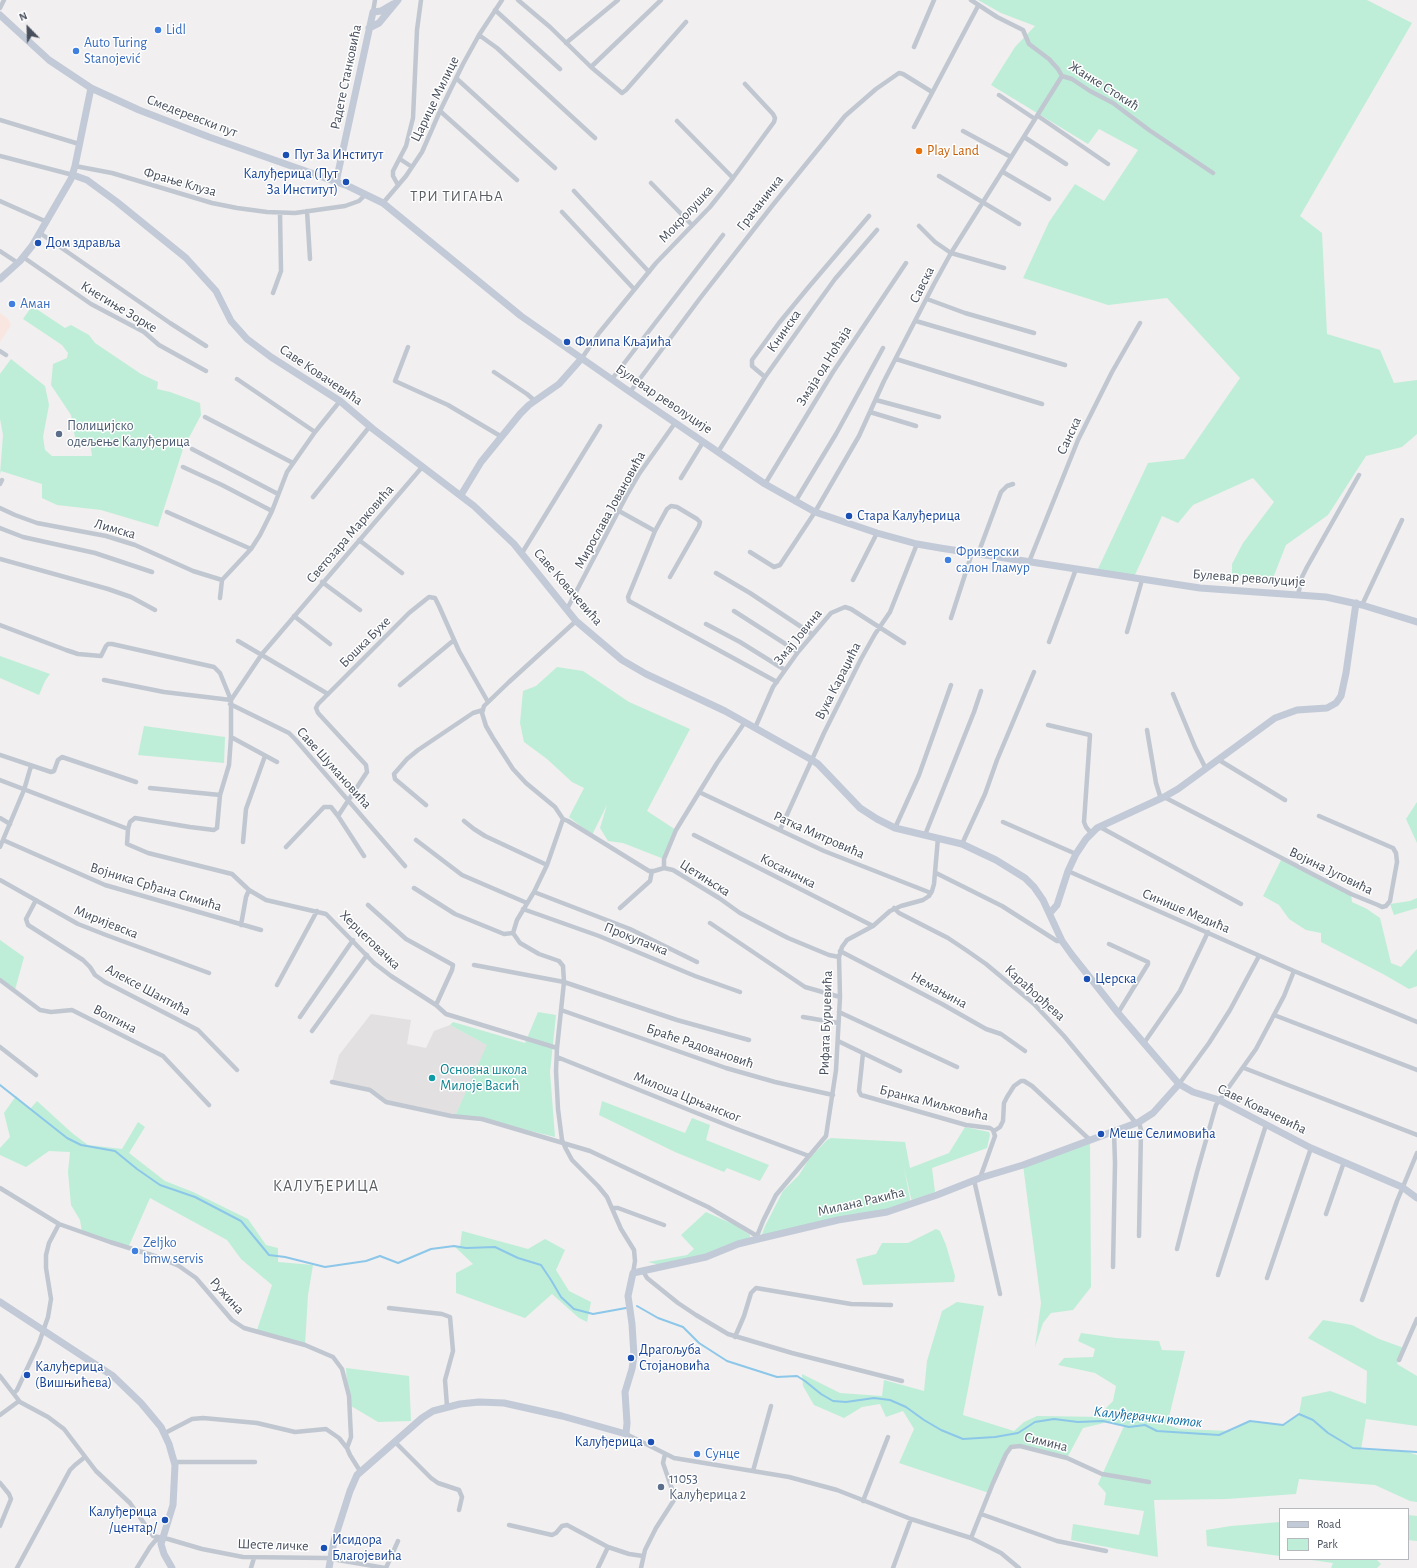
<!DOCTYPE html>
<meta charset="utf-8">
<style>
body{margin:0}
#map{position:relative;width:1417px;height:1568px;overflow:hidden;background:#f1efef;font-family:"Alegreya Sans",sans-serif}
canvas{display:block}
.legend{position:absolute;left:1279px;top:1508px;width:130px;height:52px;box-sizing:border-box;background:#fff;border:1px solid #b5b9be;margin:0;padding:5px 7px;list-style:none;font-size:12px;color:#474f5c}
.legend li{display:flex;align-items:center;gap:8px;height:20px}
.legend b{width:20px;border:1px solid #b5b9be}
.north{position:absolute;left:8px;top:8px;width:40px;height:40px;-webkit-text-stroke:3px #fff;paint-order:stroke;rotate:337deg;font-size:11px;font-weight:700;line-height:16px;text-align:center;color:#474f5c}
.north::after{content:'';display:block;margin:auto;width:14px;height:18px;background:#474f5c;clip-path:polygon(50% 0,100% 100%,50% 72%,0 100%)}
</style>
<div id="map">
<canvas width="1417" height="1568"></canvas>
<ul class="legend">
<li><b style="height:5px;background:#c2c9d7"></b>Road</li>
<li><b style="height:11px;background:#beeed8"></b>Park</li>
</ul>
<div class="north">N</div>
</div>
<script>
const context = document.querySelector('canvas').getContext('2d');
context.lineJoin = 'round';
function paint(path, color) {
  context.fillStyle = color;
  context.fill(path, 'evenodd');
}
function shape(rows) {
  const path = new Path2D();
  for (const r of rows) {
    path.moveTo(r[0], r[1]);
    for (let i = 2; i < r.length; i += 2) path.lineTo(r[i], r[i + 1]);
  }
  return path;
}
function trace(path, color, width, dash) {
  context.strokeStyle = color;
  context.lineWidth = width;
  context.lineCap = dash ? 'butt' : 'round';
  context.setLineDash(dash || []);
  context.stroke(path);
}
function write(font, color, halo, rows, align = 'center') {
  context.font = font + ' "Alegreya Sans",sans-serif';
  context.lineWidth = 3;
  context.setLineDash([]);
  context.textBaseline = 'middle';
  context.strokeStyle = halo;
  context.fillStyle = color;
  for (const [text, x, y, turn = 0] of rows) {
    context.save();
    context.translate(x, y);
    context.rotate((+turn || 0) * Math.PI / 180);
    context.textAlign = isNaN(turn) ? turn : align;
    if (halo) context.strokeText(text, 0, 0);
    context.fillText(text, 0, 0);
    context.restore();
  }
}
const education = shape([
 [371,1014,411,1020,407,1044,426,1048,434,1031,450,1025,488,1045,455,1116,386,1102,370,1090,332,1082,339,1055]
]);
const medical = shape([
 [0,313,8,319,11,325,0,342]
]);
const green = shape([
 [978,0,1367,0,1412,23,1300,216,1322,233,1327,334,1380,350,1394,383,1417,380,1417,434,1402,447,1366,456,1328,515,1286,545,1273,578,1232,575,1232,564,1243,543,1274,502,1253,478,1193,505,1178,523,1162,516,1133,579,1096,573,1148,463,1184,459,1240,378,1167,298,1108,305,1023,278,1049,222,1075,184,1104,201,1138,150,1099,129,1088,144,991,85,1015,47,1035,26,1001,13],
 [32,306,65,328,71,325,89,335,95,343,141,374,158,382,157,389,170,392,200,403,201,415,183,449,158,527,101,510,57,505,42,498,42,484,1,471,0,474,3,435,0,419,0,374,11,359,45,386,49,405,43,437,45,450,52,456,92,456,90,443,76,443,71,415,51,385,53,364,67,358,68,353,62,345,23,319],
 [0,656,50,674,45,681,39,695,0,678],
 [557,667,583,671,629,702,690,729,647,811,676,830,664,859,623,843,608,841,600,828,607,805,592,835,569,817,584,788,572,782,547,759,524,742,520,723,523,691,536,686],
 [144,726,225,737,224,763,138,755],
 [1417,802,1417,843,1406,819],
 [1281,860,1351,894,1352,902,1367,909,1380,918,1391,963,1401,967,1417,949,1417,986,1409,989,1383,974,1321,942,1321,933,1306,930,1289,919,1279,905,1263,896],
 [1417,898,1417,908,1394,915,1390,904,1410,901],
 [0,940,24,957,15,990,0,980],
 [538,1012,556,1015,550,1072,555,1137,482,1119,455,1116,487,1045,450,1025,453,1022,525,1043],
 [16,1096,30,1109,37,1101,72,1133,88,1145,122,1149,138,1122,145,1127,129,1153,165,1181,193,1192,248,1219,266,1245,278,1248,278,1262,313,1265,308,1295,305,1345,256,1333,272,1285,241,1259,227,1240,150,1198,128,1248,82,1232,80,1220,71,1205,68,1172,70,1152,49,1151,26,1167,0,1155,0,1148,10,1137,4,1113],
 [602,1101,685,1133,692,1118,710,1125,706,1140,769,1165,760,1181,727,1168,724,1172,675,1152,599,1115],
 [965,1127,989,1132,990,1135,987,1148,932,1168,935,1192,912,1202,904,1168,911,1204,762,1236,762,1234,765,1226,783,1191,799,1175,809,1159,827,1140,831,1138,905,1142,910,1168,949,1153],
 [1090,1140,1091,1287,1073,1310,1051,1313,1043,1323,1035,1347,1041,1303,1023,1165],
 [706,1212,735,1225,750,1235,750,1240,706,1256,663,1266,648,1262,687,1255,694,1249,681,1235],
 [936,1229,940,1231,946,1245,955,1276,954,1282,863,1285,856,1259,876,1254,882,1243,908,1243],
 [462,1231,528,1249,545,1239,565,1250,556,1270,569,1291,591,1302,587,1322,579,1318,552,1294,525,1318,456,1293,456,1273,473,1264,454,1246,460,1247],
 [957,1302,984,1306,963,1415,1014,1431,1024,1422,1037,1416,1106,1417,1103,1411,1113,1401,1116,1386,1095,1373,1058,1365,1064,1358,1093,1357,1095,1349,1078,1341,1081,1333,1116,1338,1159,1341,1162,1350,1185,1351,1167,1425,1180,1429,1231,1431,1250,1421,1283,1425,1299,1414,1302,1397,1330,1391,1366,1404,1367,1371,1308,1338,1323,1320,1352,1325,1379,1339,1404,1348,1397,1364,1417,1376,1417,1426,1366,1419,1361,1450,1405,1451,1417,1455,1417,1502,1410,1501,1375,1485,1299,1479,1296,1494,1227,1499,1154,1500,1158,1557,1071,1540,1073,1524,1139,1535,1144,1511,1104,1505,1106,1493,1098,1484,1124,1426,1108,1422,1083,1428,1067,1458,1015,1446,1006,1454,989,1493,899,1463,914,1429,903,1411,886,1417,880,1404,862,1407,844,1418,814,1405,803,1386,802,1374,840,1393,882,1396,884,1380,924,1391,927,1361,942,1311],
 [346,1368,409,1376,411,1421,378,1422,351,1406,347,1386],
 [1408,1515,1417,1516,1417,1541,1408,1540],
 [1280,1522,1280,1556,1207,1546,1206,1530,1231,1526],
 [1304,1559,1376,1559,1381,1564,1377,1568,1331,1568,1333,1563]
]);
const stream = shape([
 [0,1085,67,1138,81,1145,115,1151,137,1169,160,1185,195,1197,241,1221,269,1255,285,1257,325,1267,366,1261,380,1256,398,1263,431,1249,454,1246,466,1248,495,1247,518,1258,541,1265,551,1280,561,1297,574,1309,593,1314,626,1308],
 [637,1306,658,1318,683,1327,699,1343,727,1361,777,1377,797,1376,805,1381,821,1394,833,1401,846,1402,874,1398,890,1400,906,1407,924,1420,941,1430,963,1439,995,1437,1018,1433,1035,1422,1054,1419,1078,1422,1103,1421,1129,1427,1145,1425,1157,1431,1219,1435,1250,1421,1283,1425,1299,1414,1313,1420,1328,1433,1353,1448,1417,1452]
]);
const street = shape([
 [518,0,550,27,591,67,622,93,626,90,686,22],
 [971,0,997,17,1023,30,1029,44,1049,59,1058,69,1062,76,1072,79,1090,91,1113,103,1149,130,1213,173],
 [0,8,4,0],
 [495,10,560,69],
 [373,12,375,0],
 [479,35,497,48,595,138],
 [566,43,618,0],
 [914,47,934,0],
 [591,67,661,0],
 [456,78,555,168],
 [999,95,1035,119],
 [440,111,517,180],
 [1038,116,1108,164],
 [0,120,79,144],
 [677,121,733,178],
 [914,127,978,6],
 [963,131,1011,157],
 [1024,137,1066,164],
 [0,156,73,175],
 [400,159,412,167],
 [75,166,112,173,212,203,237,208,267,212,295,213,345,206,359,201,366,194],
 [1003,172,1049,199],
 [939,176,1019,224],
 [651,183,692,225],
 [398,185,393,176,393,171,406,146,413,118,417,30,421,0],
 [574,191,649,272],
 [0,201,47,222],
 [383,203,406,176,422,152,440,111,463,64,479,35,502,0],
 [307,211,310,259],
 [562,212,634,289],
 [919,226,935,242,951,253,1004,268],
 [40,233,170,323,206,346],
 [0,251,18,263],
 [23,257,91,304,144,332,159,345,206,371],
 [273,293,281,271,280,213],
 [927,299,965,313,1034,333],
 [916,321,1065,365],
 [408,347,395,381,448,405,502,437],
 [0,351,6,355],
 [582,358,599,333,656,263,710,207,733,178,774,122,775,118,773,114,745,84],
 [896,359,1042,404],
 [494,372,527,394,535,401],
 [765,377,752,366,752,360,779,323,807,289,869,216],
 [237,379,315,432],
 [612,379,723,235],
 [630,392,701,297,772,206,845,116,876,89,899,73,903,74,932,92],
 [876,400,939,417],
 [870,412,916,426],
 [205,417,293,463],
 [192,449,278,494],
 [718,452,765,377,814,308,835,279,877,230],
 [183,467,222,485,272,511],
 [681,478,703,442],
 [0,484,2,480],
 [765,484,833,372,906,263],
 [313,497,370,426],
 [795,502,836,434,883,348],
 [0,508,15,515,37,523,106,536,135,545,193,571,222,580],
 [619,511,655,531],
 [167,512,251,549],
 [0,528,23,537,95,553,152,572],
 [359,540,402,573],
 [750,552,774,567,780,565,815,512,859,436,884,381,934,284,951,253,1062,76],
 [522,553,600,426],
 [978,554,1001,492,1007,486,1013,484],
 [0,559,108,589,131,597,155,610],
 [1029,562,1078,440,1112,372,1140,323],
 [716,573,750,593,812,634],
 [670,577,699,526,700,522,697,519,677,507,671,506,667,509,655,531,628,597,629,601,777,682],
 [853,580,877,533],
 [322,582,360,610],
 [1298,595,1302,577,1307,567,1359,475],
 [220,598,222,580,251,549,260,535,272,511,287,472,315,432,340,401],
 [1362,605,1402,520],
 [567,609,628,493,639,474,675,423],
 [734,611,798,652],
 [294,616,330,644],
 [951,618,972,553],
 [576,621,509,682,484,706,482,713,486,726,493,738,513,769,526,783,555,807,563,819,547,865,534,892,517,920,513,933,520,943,539,954,559,961,563,966,564,982,557,1048,556,1071,558,1109,562,1140,566,1149,572,1160,598,1186,607,1197,621,1229,634,1250,635,1261,633,1273],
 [706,624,740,642,785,670],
 [0,625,66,650,78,654,101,656,106,646,108,644,112,644,214,667,220,673,231,700,231,737,229,765,220,795,217,828,214,830,190,827,135,818,130,822,128,829,127,844,148,853,232,874,249,890,266,900,326,914,374,963,391,976,436,1005,446,1014,557,1048],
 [1127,632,1142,580],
 [238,641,328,694],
 [1049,642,1076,569],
 [104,680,164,692,231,700,262,654,423,466],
 [400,685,454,640],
 [1173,694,1195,747,1206,769],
 [230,704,289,733,295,739,405,866],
 [1048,725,1090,735,1084,822,1086,827,1091,833],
 [755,728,773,687,798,652,831,613,845,607,851,609,904,643],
 [1147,730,1156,783,1161,799],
 [231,737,277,762],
 [0,755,51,772,54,771,58,760,62,757,136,782],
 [1219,760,1285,800],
 [0,780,128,829],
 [150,788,220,795],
 [699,792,824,851,931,893],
 [1164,797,1351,894,1378,905,1382,907,1386,906,1390,901,1391,895,1397,862,1396,853,1393,848,1319,816],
 [426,805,395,779,394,774,407,759,418,750,473,713,483,710],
 [338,816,364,856],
 [0,818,10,824],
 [563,819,568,821,649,871,654,871,664,868,673,870,719,898,740,913,788,938,829,955,839,957],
 [464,821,474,829,485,836,547,865],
 [1003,822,1076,854],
 [1100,827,1241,904],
 [895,828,919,775,951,685],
 [780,830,824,733,861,659,875,634,890,612,917,544],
 [694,835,873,926],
 [925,835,974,712,981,691],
 [3,840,105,885,261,930],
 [416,840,462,875,527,903],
 [243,842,246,809,265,756],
 [962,844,985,794,997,760,1034,672],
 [0,847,24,790,31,766],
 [286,847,324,807,331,807,338,816,367,772,366,765,318,713,316,708,318,704,409,613,429,597,435,598,439,606,459,651,488,702],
 [664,868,664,859,676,830,717,763,745,722],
 [1068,871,1294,971,1417,1022],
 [936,873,1002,906,1057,941,1062,941],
 [0,880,78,924,106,935,209,973],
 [414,888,455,914,504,934,513,933],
 [534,892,630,929,697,962],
 [36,900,26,919,28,925,83,960,90,967,95,975,105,982,198,1030,237,1070],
 [368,905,406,939,453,965,452,970,436,1005],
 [620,908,650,881,652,871],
 [894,908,899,913,948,938,966,950,986,964,1034,1004,1064,1036,1136,1123],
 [523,909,599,936,695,976,740,992],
 [710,923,805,987,840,997],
 [241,925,246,897,249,890],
 [1109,944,1148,962,1148,964,1118,1013],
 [840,951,942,1004,986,1029,1001,1034,1025,1051],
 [474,965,564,982,677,1020,749,1040],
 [0,980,40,1010,51,1012,72,1010,163,1056,209,1105],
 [277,985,317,911],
 [561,1010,726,1068,775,1082,833,1095],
 [839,1012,957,1067],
 [1274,1015,1417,1070],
 [300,1017,353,940],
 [803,1017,838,1023],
 [312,1031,367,955],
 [838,1041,900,1071],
 [1144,1043,1180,991,1208,932],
 [0,1047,36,1075],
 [863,1053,859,1091,861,1095,966,1125,990,1128,993,1130,995,1136,980,1178],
 [557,1057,734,1128,809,1156],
 [1244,1068,1417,1135],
 [332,1082,370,1090,386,1102,451,1116,482,1119,590,1151,708,1207,757,1236],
 [1179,1084,1209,1043,1230,1010,1259,956],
 [1139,1122,1141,1130,1139,1236],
 [994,1131,1000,1127,1003,1121,1004,1103,1007,1097,1014,1086,1021,1081,1024,1081,1032,1086,1090,1140],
 [974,1180,1000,1294],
 [0,1188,59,1224,110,1242,158,1257,179,1266,196,1278,232,1320,244,1328,305,1345,333,1357,342,1369,349,1396,351,1437,347,1448,350,1455,360,1471],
 [612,1208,618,1208,664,1225],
 [1326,1214,1344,1162],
 [758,1239,757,1236,763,1221,776,1195,826,1136,836,1070,840,997,839,957,842,947,847,940,873,926,890,911,901,906,923,900,929,896,932,891,934,884,938,838],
 [1177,1249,1197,1172,1216,1105,1256,1049,1284,996,1294,971],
 [1113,1267,1115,1163,1114,1131],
 [643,1271,647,1278,678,1303,696,1315,728,1334,792,1353,902,1381],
 [1218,1275,1266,1125],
 [1267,1278,1311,1148],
 [1362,1300,1397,1201,1417,1153],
 [389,1308,442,1314,450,1317,453,1351,445,1380,447,1406],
 [735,1337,744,1316,751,1293,756,1288,851,1304,891,1305],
 [1399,1360,1417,1319],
 [0,1376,20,1402,48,1417,64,1429,96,1471,130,1503,153,1536,168,1539,202,1549,243,1557,326,1558,385,1568],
 [14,1393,17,1390,39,1343,48,1317,51,1299,46,1268,46,1255,49,1243,59,1224],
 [0,1415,19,1401],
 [165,1433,192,1419,203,1418,257,1423,295,1432,326,1429,339,1438,347,1448],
 [626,1434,674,1458,789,1477,837,1490,911,1519,971,1538,1001,1553,1019,1568],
 [395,1442,431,1478,438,1483,459,1490,462,1497,459,1510],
 [175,1462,255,1462],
 [753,1471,771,1406],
 [0,1483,9,1494,11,1499,0,1526],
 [863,1501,888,1437],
 [981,1514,1057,1541,1106,1551],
 [509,1525,552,1535,556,1533,562,1526,567,1525,608,1547,629,1554,643,1556],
 [971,1538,993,1483,1006,1454,1011,1447,1020,1446,1067,1458,1102,1474,1149,1482],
 [17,1568,70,1470,75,1465,85,1457],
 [137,1568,150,1547,155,1541,161,1538],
 [251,1568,254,1558],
 [386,1568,398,1541],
 [598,1568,608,1547],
 [641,1568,645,1550,656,1528,674,1500,674,1495,663,1463,665,1454],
 [893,1568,911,1519]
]);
const secondary = shape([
 [0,15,49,60,91,88,139,110,209,137,348,186,383,203,521,316,630,392,765,484,815,512,877,533,917,544,940,548,1200,588,1326,597,1362,605,1417,622],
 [369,28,379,23,398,0],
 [73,175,87,180,117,202,186,258,216,291,231,321,247,339,271,357,340,401,373,429,474,506,514,544,576,621,622,660,646,674,725,711,812,760,818,764,860,808,877,819,895,828,962,844,996,860,1025,878,1034,887,1043,900,1062,941,1072,955,1118,1013,1179,1084,1193,1092,1219,1100,1311,1148,1402,1187,1417,1198],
 [336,182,373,12,381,11,393,4],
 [0,279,20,261,32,246,71,179,75,166,91,88],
 [461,495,481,462,520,414,529,405,559,384,582,358],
 [1050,913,1057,905,1068,871,1076,854,1086,839,1097,828,1164,797,1178,789,1275,718,1297,710,1327,708,1336,703,1341,696,1346,673,1356,603],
 [0,1302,113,1376,141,1403,161,1427,169,1444,175,1465,173,1505,161,1544,164,1554,172,1568],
 [329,1568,334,1541,350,1491,357,1475,422,1418,433,1411,460,1404,479,1402,504,1403,562,1416,626,1434,627,1423,625,1392,632,1369,634,1356,632,1324,628,1296,633,1273,706,1257,738,1244,758,1239,838,1220,887,1212,937,1195,980,1178,1023,1165,1139,1122,1153,1113,1179,1084]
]);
const markers = [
 [158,30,4,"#3f7fe0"],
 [76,51,4,"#3f7fe0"],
 [919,151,4,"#e8710a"],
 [286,155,4,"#1a4fb4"],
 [346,182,4,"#1a4fb4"],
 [38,243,4,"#1a4fb4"],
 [12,304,4,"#3f7fe0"],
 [567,342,4,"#1a4fb4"],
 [59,434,4,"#5c6f8a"],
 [849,516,4,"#1a4fb4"],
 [948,560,4,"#3f7fe0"],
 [1087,979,4,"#1a4fb4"],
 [432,1078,4,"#0f9aa8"],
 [1101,1134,4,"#1a4fb4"],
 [135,1251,4,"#3f7fe0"],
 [631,1358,4,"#1a4fb4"],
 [27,1375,4,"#1a4fb4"],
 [651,1442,4,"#1a4fb4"],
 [697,1454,4,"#3f7fe0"],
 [661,1487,4,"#5c6f8a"],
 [165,1520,4,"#1a4fb4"],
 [324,1548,4,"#1a4fb4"]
];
const shopNames = [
 ["Lidl",166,30],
 ["Auto Turing",84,43],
 ["Stanojević",84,59],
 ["Аман",20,304],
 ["Фризерски",956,552],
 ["салон Гламур",956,568],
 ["Zeljko",143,1243],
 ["bmw servis",143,1259],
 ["Сунце",705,1454]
];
const streetNames = [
 ["Радете Станковића",346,77,-78],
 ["Жанке Стокић",1104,86,32],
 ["Царице Милице",435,99,-64],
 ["Смедеревски пут",192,116,21],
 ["Фрање Клуза",180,182,16],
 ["Грачаничка",760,203,-52],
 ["Мокролушка",686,214,-47],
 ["Савска",922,285,-63],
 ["Кнегиње Зорке",119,307,31],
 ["Книнска",784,331,-55],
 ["Змаја од Ноћаја",824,366,-58],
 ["Саве Ковачевића",321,375,34],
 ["Булевар револуције",664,399,34],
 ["Санска",1069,436,-65],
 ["Мирослава Јовановића",610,510,-61],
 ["Лимска",115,529,16],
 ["Светозара Марковића",350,534,-49],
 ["Булевар револуције",1249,578,4],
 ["Саве Ковачевића",568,587,49],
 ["Змај Јовина",798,637,-51],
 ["Бошка Бухе",365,642,-45],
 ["Вука Караџића",838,681,-63],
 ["Саве Шумановића",334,768,48],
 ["Ратка Митровића",819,835,24],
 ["Косаничка",788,871,27],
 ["Војина Југовића",1331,871,26],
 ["Цетињска",705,878,32],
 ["Војника Срђана Симића",156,887,17],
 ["Синише Медића",1186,911,23],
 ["Миријевска",106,922,22],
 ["Прокупачка",636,939,22],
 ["Херцеговачка",370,940,44],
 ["Алексе Шантића",148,990,28],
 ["Немањина",939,990,29],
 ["Карађорђева",1035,993,42],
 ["Волгина",115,1019,27],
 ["Рифата Бурџевића",826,1023,-88],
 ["Браће Радовановић",700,1046,19],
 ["Милоша Црњанског",687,1097,22],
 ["Бранка Миљковића",934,1103,14],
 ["Саве Ковачевића",1262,1109,26],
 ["Милана Ракића",861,1202,-13],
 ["Ружина",227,1296,48],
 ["Симина",1046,1442,14],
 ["Шесте личке",273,1545,2]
];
const foodNames = [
 ["Play Land",927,151]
];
const transitNames = [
 ["Пут За Институт",294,155],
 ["Калуђерица (Пут",338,174,"right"],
 ["За Институт)",338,190,"right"],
 ["Дом здравља",46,243],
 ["Филипа Кљајића",575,342],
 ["Стара Калуђерица",857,516],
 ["Церска",1095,979],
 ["Меше Селимовића",1109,1134],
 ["Драгољуба",639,1350],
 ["Стојановића",639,1366],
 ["Калуђерица",35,1367],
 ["(Вишњићева)",35,1383],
 ["Калуђерица",643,1442,"right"],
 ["Калуђерица",157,1512,"right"],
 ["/центар/",157,1528,"right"],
 ["Исидора",332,1540],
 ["Благојевића",332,1556]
];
const serviceNames = [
 ["Полицијско",67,426],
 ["одељење Калуђерица",67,442],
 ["11053",669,1479],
 ["Калуђерица 2",669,1495]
];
const cultureNames = [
 ["Основна школа",440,1070],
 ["Милоје Васић",440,1086]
];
const neighbourhoodNames = [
 ["ТРИ ТИГАЊА",457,196]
];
const waterNames = [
 ["Калуђерачки поток",1148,1417,6]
];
const quarterNames = [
 ["КАЛУЂЕРИЦА",326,1186]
];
paint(education, '#e2e0e1');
paint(medical, '#fae6e0');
paint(green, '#beeed8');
trace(stream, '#8cc7e9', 2);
trace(street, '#c0c7d0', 4.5);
trace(secondary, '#c2c9d7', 7);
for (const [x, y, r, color] of markers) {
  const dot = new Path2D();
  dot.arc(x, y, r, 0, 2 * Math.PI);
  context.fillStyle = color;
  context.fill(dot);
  trace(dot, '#fff', 1.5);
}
write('14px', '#366cbe', '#fff', shopNames, 'left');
write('14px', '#474f5c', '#fff', streetNames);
write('14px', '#c56008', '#fff', foodNames, 'left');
write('14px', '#164399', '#fff', transitNames, 'left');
write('14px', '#4e5e75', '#fff', serviceNames, 'left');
write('14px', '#0d838f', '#fff', cultureNames, 'left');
context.letterSpacing = '1px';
write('15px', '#5b5e63', '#fff', neighbourhoodNames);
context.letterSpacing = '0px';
write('italic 15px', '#106fa6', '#fff', waterNames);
context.letterSpacing = '1px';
write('16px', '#5b5e63', '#fff', quarterNames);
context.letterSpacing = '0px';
</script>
